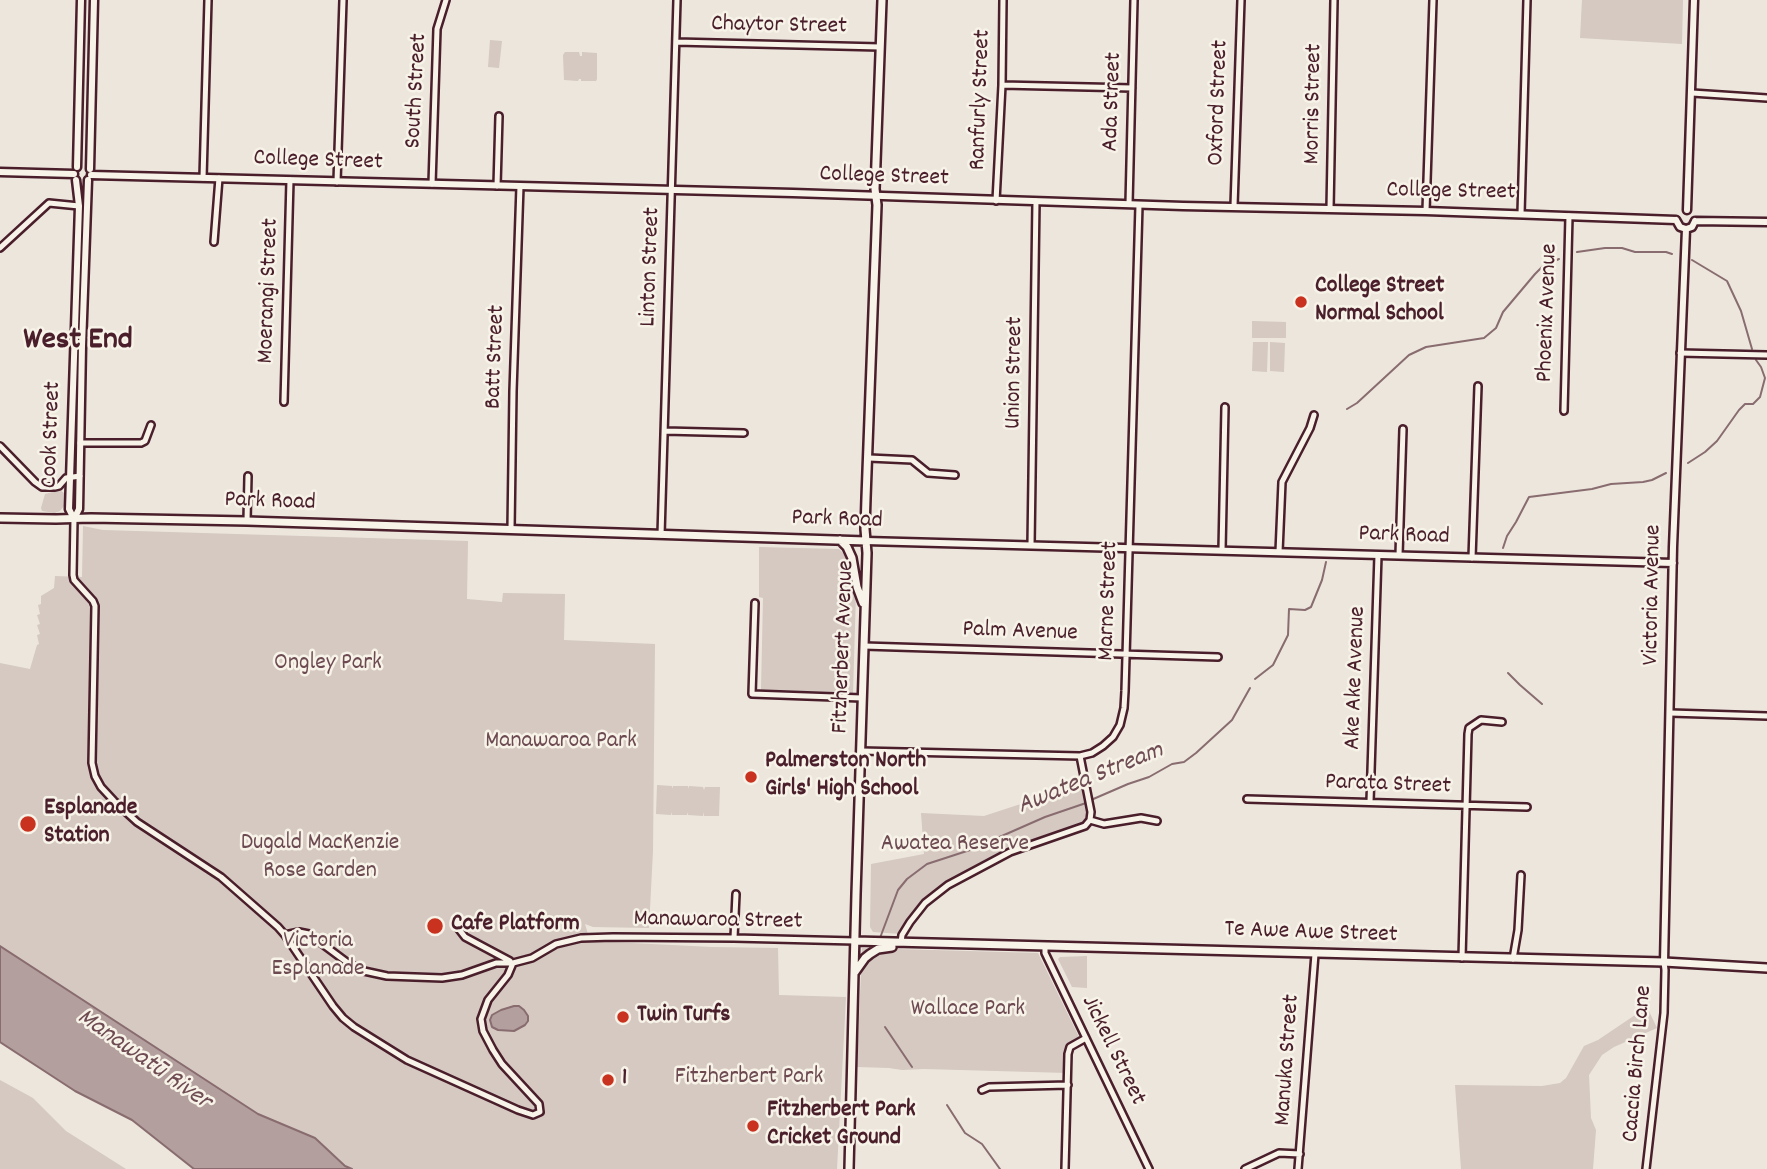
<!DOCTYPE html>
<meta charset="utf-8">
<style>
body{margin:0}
canvas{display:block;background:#ece6dd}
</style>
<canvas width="1767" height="1169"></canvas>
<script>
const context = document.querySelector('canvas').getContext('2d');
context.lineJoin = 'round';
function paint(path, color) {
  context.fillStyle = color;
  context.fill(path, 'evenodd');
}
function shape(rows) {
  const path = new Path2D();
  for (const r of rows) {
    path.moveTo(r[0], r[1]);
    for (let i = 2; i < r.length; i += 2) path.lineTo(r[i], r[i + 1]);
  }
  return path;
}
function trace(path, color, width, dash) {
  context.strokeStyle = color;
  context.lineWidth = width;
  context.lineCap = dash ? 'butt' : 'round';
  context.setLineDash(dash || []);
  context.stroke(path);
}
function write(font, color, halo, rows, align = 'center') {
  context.font = font + ' Dekko,sans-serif';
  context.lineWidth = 5;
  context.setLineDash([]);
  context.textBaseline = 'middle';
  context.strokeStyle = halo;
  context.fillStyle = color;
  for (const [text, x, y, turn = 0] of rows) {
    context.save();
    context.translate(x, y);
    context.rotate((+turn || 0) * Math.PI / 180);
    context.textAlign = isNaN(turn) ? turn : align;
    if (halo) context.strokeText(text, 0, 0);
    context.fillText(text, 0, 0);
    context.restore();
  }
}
const green = shape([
 [1582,0,1683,0,1682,44,1580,38],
 [490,40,502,41,499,68,488,67],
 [565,52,579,52,580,56,582,56,582,52,597,53,597,79,596,81,581,81,581,79,579,79,578,81,564,80,563,55],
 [1252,321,1286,322,1286,338,1252,338],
 [1253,342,1268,342,1267,372,1252,371],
 [1270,342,1285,343,1284,372,1270,371],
 [60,490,64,493,64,506,60,511,55,513,42,511,41,508,45,494],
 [83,526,103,530,468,541,467,599,502,602,503,593,565,594,564,640,655,644,653,851,649,928,593,927,585,924,590,941,712,947,778,948,779,995,846,997,837,1169,352,1169,345,1166,315,1138,258,1114,0,946,0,663,30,669,37,645,39,644,37,635,40,634,37,625,40,624,37,615,40,614,38,605,41,604,41,596,54,588,55,576,82,577],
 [759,547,839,549,844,554,852,572,856,593,853,693,761,690,763,598,759,597],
 [1085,783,1091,812,1085,826,1010,852,948,885,925,903,901,934,873,932,870,927,871,864,924,854,921,813,984,816],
 [657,785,672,786,673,789,673,786,688,786,688,789,689,786,703,787,704,790,705,787,720,787,719,816,704,816,703,812,703,816,688,815,688,812,687,815,672,815,671,812,671,815,656,814],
 [862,948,1038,953,1080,1039,1070,1047,1068,1073,924,1069,902,1070,889,1068,857,1067],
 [1087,956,1087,988,1072,987,1058,959,1060,957],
 [1647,1007,1657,1028,1614,1047,1602,1055,1589,1075,1591,1118,1596,1130,1593,1169,1461,1169,1455,1085,1542,1086,1560,1083,1566,1078,1584,1046,1598,1040],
 [0,1080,33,1098,66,1131,126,1169,0,1169]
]);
const water = shape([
 [0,946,258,1114,315,1138,345,1166,352,1169,194,1169,132,1120,75,1091,0,1042,0,946],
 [514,1006,519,1006,524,1010,528,1016,528,1021,525,1025,514,1031,498,1030,492,1027,490,1020,492,1015,501,1010,514,1006]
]);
const stream = shape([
 [1577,252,1605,248,1622,248,1635,252,1666,252,1672,254],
 [1692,260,1727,281,1741,311,1752,349],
 [1347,409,1357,403,1409,355,1426,347,1484,338,1496,328,1503,312,1535,274,1543,266,1559,259],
 [1688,463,1705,452,1717,441,1739,410,1745,404,1753,404,1760,397,1765,378,1761,367,1756,360],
 [1503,548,1507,536,1516,522,1529,497,1592,489,1611,484,1643,482,1652,480,1666,473],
 [1508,673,1520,685,1542,704],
 [1255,679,1273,665,1288,635,1289,609,1305,610,1311,607,1322,580,1326,562],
 [1091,800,1128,784,1149,777,1172,764,1184,762,1196,753,1232,720,1250,688],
 [880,938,898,890,907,879,927,864,970,850,1045,817,1086,803],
 [885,1027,912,1067],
 [947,1105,965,1133,982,1144,1000,1169]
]);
const minor = shape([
 [676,42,880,47],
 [1002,85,1132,88],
 [1692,93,1767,98],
 [203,178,208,0],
 [337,182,343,0],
 [432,184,437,29,446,0],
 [497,186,499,116],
 [996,201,1002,85,1003,0],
 [1129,204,1134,0],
 [1234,206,1241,0],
 [1330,209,1334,0],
 [1426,211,1433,0],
 [1521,214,1527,0],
 [214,242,219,178],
 [0,248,49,203,79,206],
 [1680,353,1767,355],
 [284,402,290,180],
 [1564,411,1569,216],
 [665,431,744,433],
 [80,443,141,443,145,441,151,425],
 [0,446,35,482,42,487,55,487,59,486,66,478,80,476],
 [869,458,912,460,928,473,955,475],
 [74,519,73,575,74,580,93,601,95,606,92,763,95,776,101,787,114,801,137,822,221,877,278,927,285,935,333,1006,343,1018,354,1027,407,1060,518,1110,533,1115,540,1112,539,1104,502,1064,493,1050,483,1031,481,1019,488,1000,508,975,513,963,532,958,556,944,581,938,613,937,734,938,855,941],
 [247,521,248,476],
 [511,529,513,391,520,186],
 [661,535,677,0],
 [1031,545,1036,201],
 [1222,550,1225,407],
 [1279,552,1282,482,1310,428,1314,415],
 [1399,555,1403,429],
 [1472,558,1478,386],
 [755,603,752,694,862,698],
 [864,646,1218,657],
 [1670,713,1767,716],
 [861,751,1080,756,1092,753,1103,746,1113,737,1120,725,1124,708,1125,691,1139,205],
 [1247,799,1527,807],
 [1370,802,1378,555],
 [1090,820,1104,824,1141,818,1157,821],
 [457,918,458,928,465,937,510,961],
 [285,935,299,932,309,934,348,963,364,971,387,976,442,978,462,975,496,963,513,963],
 [734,938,736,894],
 [901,942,902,935,910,922,925,903,948,885,1010,852,1085,826,1090,820,1091,812,1080,756],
 [1045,947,1045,953,1149,1169],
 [1462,958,1468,734,1469,728,1481,720,1502,722],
 [1513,959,1518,930,1521,875],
 [982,1090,989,1087,1068,1085],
 [1065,1169,1068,1054,1070,1047,1086,1038],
 [1245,1169,1279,1153,1300,1154],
 [1298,1169,1315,954],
 [1646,1169,1664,1013,1665,970,1664,962]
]);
const tertiary = shape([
 [77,167,81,0],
 [90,169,94,0],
 [0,172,74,174],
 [91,175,793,193,1183,206,1426,211,1676,220],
 [1687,210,1694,0],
 [1676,220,1680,227,1686,229,1692,227,1695,221],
 [1695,221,1767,222],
 [74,519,69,509,79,206,76,180],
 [74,519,79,509,82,346,88,180],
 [866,541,1673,563],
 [1664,962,1673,547,1686,229]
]);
const secondary = shape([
 [0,518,56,519,91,518,247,521,866,541],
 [840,540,847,547,852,558,857,587,863,603],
 [855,941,1664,962,1767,968],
 [855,972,865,958,870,954,878,949,892,947],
 [849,1169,856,894,867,553,865,529,866,498,877,205,875,189,882,0]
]);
const markers = [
 [1301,302,7,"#c8321e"],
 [751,777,7,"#c8321e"],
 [28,824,9,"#c8321e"],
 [435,926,9,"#c8321e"],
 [623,1017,7,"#c8321e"],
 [608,1080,7,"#c8321e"],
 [753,1126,7,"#c8321e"]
];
const streetNames = [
 ["Chaytor Street",779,27,1],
 ["South Street",418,91,-87],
 ["Ranfurly Street",982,100,-88],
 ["Ada Street",1114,102,-88],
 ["Oxford Street",1220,103,-88],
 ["Morris Street",1315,104,-89],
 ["College Street",318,162,2],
 ["College Street",884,178,2],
 ["College Street",1451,193,1],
 ["Linton Street",652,267,-88],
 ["Moerangi Street",270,291,-88],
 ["Phoenix Avenue",1549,313,-88],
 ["Batt Street",497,357,-88],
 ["Union Street",1016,373,-89],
 ["Cook Street",53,435,-88],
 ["Park Road",270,503,2],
 ["Park Road",837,521,2],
 ["Park Road",1404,537,2],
 ["Victoria Avenue",1654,595,-89],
 ["Marne Street",1110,601,-88],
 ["Palm Avenue",1020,633,2],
 ["Fitzherbert Avenue",845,647,-88],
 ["Ake Ake Avenue",1357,678,-88],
 ["Parata Street",1388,786,2],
 ["Manawaroa Street",718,922,1],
 ["Te Awe Awe Street",1311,934,2],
 ["Jickell Street",1112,1051,64],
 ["Manuka Street",1289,1060,-86],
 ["Caccia Birch Lane",1639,1064,-85]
];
const poiNames = [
 ["College Street",1315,288],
 ["Normal School",1315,316],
 ["Palmerston North",765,763],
 ["Girls' High School",765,791],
 ["Esplanade",44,810],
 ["Station",44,838],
 ["Cafe Platform",451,926],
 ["Twin Turfs",637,1017],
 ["1",622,1080],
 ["Fitzherbert Park",767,1112],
 ["Cricket Ground",767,1140]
];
const parkNames = [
 ["Ongley Park",328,665],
 ["Manawaroa Park",561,743],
 ["Dugald MacKenzie",320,845],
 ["Rose Garden",320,873],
 ["Awatea Reserve",955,846],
 ["Victoria",318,943],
 ["Esplanade",318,971],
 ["Wallace Park",968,1011],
 ["Fitzherbert Park",749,1079]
];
const waterNames = [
 ["Awatea Stream",1091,780,-22],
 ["Manawatū River",143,1061,35]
];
const districtNames = [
 ["West End",78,343]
];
paint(green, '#d5c9c2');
paint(water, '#b39f9d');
trace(water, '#896c6f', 2);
trace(stream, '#896c6f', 2);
trace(minor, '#4a1f2b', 10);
trace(tertiary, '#4a1f2b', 11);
trace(secondary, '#4a1f2b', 12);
trace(minor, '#f7f3e8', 5);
trace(tertiary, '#f7f3e8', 6);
trace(secondary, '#f7f3e8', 7);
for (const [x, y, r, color] of markers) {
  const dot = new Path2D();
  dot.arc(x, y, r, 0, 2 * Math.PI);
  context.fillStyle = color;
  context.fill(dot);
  trace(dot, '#f7f3e8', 2.5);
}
write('24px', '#4a1f2b', '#f7f3e8', streetNames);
write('bold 24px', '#4a1f2b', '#f7f3e8', poiNames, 'left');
write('24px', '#6d4a51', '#f7f3e8', parkNames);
write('italic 26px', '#6f4c53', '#f7f3e8', waterNames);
write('bold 32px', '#4a1f2b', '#f7f3e8', districtNames);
</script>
